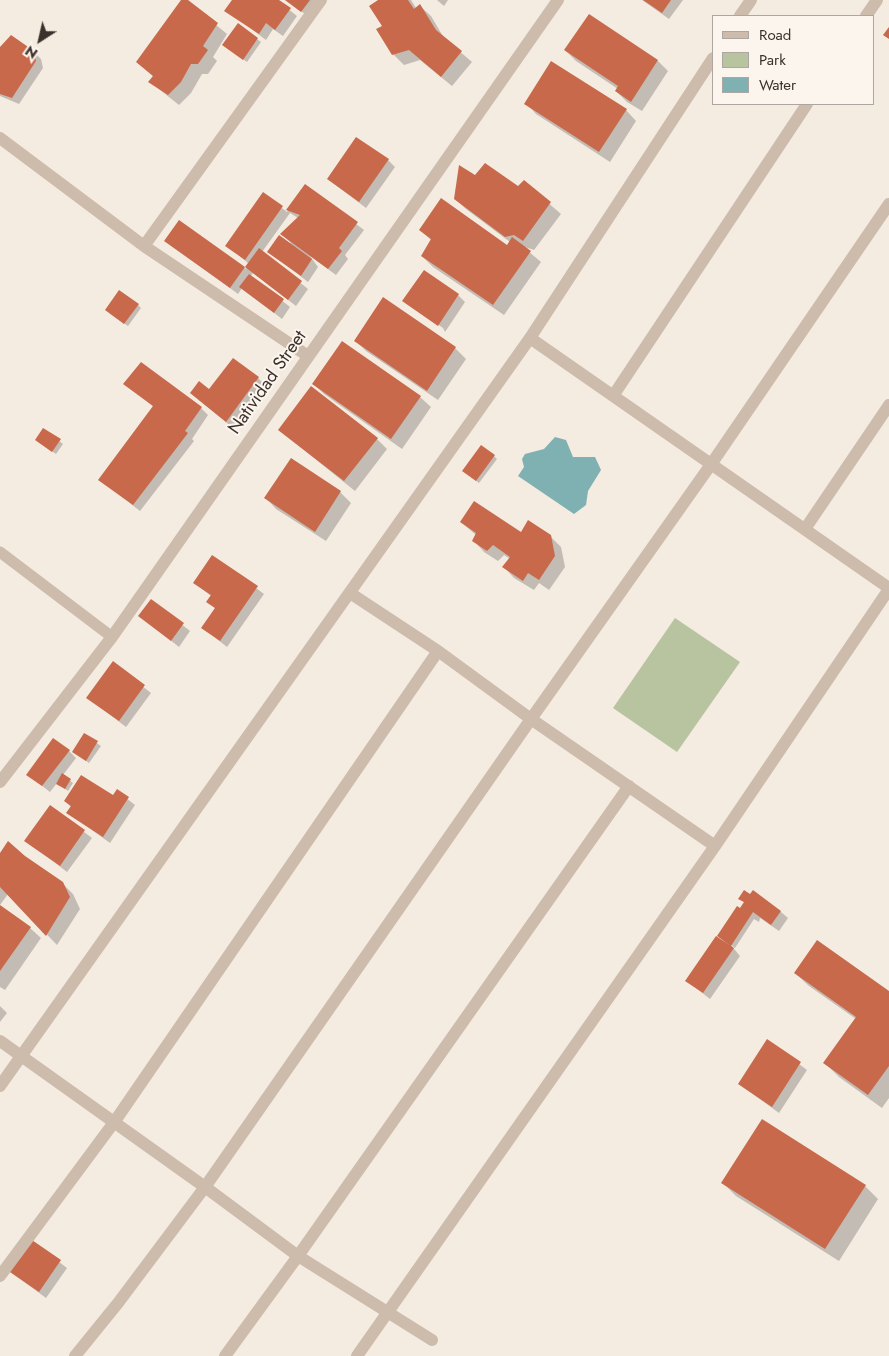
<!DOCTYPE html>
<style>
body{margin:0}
#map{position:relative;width:889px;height:1356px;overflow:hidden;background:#f4ebe1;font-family:Jost,sans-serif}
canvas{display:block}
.legend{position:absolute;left:712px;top:15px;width:162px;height:90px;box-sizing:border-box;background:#fbf5ee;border:1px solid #aea6a0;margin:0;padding:6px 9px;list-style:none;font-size:15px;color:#3b302b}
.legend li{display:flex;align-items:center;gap:10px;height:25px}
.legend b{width:25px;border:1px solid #aea6a0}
.north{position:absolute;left:15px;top:15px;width:50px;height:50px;-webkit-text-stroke:4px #fbf5ee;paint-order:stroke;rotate:215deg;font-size:14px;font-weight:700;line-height:20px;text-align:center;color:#3b302b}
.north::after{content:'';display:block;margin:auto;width:18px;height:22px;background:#3b302b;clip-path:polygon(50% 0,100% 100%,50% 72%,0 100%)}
</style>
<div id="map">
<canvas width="889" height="1356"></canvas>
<ul class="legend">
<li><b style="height:6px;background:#cdbbac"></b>Road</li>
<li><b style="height:14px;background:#b8c4a0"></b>Park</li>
<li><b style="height:14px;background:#7fb0b2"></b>Water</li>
</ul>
<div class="north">N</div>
</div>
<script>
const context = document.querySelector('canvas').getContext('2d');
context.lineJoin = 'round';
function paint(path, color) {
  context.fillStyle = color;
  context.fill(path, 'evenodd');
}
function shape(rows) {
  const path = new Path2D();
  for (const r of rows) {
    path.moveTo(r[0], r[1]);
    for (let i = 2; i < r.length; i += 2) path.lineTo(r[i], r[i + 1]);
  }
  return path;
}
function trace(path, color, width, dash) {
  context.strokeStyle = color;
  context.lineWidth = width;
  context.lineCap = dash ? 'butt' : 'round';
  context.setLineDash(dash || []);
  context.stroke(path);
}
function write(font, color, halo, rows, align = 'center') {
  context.font = font + ' Jost,sans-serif';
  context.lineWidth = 4;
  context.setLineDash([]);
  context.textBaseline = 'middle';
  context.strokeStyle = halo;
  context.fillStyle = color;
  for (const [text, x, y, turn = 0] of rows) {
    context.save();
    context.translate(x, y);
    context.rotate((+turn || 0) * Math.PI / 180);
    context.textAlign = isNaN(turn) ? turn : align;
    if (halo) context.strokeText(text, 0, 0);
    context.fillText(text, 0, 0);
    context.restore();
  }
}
const green = shape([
 [675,618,740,662,677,752,613,708]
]);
const water = shape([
 [555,437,566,440,573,457,595,457,601,470,588,491,586,505,574,514,518,476,524,467,522,459,525,454,544,449]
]);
const shadow = shape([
 [182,0,186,0,227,34,213,57,217,61,208,74,202,74,191,93,179,105,150,82,154,77,137,62],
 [233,0,277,0,297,16,283,36,273,29,266,40,226,10],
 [285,0,315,0,305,14],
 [381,0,411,0,416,8,420,6,431,16,444,38,472,62,452,86,420,60,404,65,393,54,383,26],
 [437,0,448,0,444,6],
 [642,0,683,0,669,19],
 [589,15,658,61,668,71,642,111,627,102,616,91,618,89,576,61,565,50],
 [238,25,261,42,247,62,227,48],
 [0,48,34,52,41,59,43,68,19,104,0,96],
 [526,103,626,110,636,121,610,162,536,114],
 [388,160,395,167,366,208,328,179],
 [476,177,518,187,524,182,561,214,534,250,522,246,541,262,504,315,433,267,422,256,431,240,420,230,507,246,510,242,466,209,455,199],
 [306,186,364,230,345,255,348,259,336,275,310,256,318,267,308,282,268,251,291,243,282,234,298,218,290,213,262,252,308,289,296,306,253,273,251,276,290,307,282,319,242,288,238,294,166,241,180,221,246,269,249,264,227,245,264,194,287,212],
 [458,295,465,302,445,332,443,328,404,301],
 [383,299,455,348,466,359,438,400,366,351,355,340],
 [138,305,141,308,128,326,109,313],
 [258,378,265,385,233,428,199,400],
 [125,384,201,408,208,415,192,439,194,441,140,511,100,480,154,407],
 [314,384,420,397,431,407,402,449,324,394],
 [44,429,63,444,56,454,36,440],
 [279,430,377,439,387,449,355,491],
 [494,456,497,459,479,483,467,474],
 [291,460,340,492,351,503,326,541,276,509,266,498],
 [461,522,522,534,550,536,561,547,565,567,549,590,539,583,534,590,514,578,504,567,510,559,504,555,498,561,484,552,474,541,477,536],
 [213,556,264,594,227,647,203,628,215,608,208,601,211,596,194,583],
 [151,600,190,631,179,647,140,616],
 [113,663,151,693,126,727,88,698],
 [85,735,101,746,89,763,77,755],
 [69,751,76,758,63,775,73,783,68,791,57,783,50,792,28,775],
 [117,791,135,805,110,843,68,813,72,808,65,801,113,797],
 [50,806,92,838,67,872,26,840],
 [0,855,24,857,62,883,73,894,80,909,57,945,8,894,0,905],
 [740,899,781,912,788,918,779,931,760,918,759,922,754,919,735,948,730,944,740,956,710,999,687,981,725,942,718,935,745,903],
 [0,906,30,928,41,938,5,990,0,987],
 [795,973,889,992,889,1098,882,1108,839,1077,825,1063,856,1019,809,986],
 [0,1006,7,1013,0,1022],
 [768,1041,807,1070,779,1113,739,1084],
 [723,1183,865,1186,878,1199,839,1261,736,1196],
 [30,1240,67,1268,46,1298,8,1270]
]);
const building = shape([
 [181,0,188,0,218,23,203,46,208,50,198,64,191,64,181,82,168,95,148,82,153,76,136,62],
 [232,0,279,0,291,8,275,30,266,23,259,34,224,11],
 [285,0,310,0,301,12],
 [378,0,408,0,414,9,420,4,436,30,462,51,441,77,409,50,392,55,376,29,382,26,369,6],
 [643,0,671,0,662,13],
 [589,14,658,60,631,102,615,91,618,86,564,50],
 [238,23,258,38,243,60,222,45],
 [889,27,889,39,883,35],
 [11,35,34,51,36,61,12,98,0,94,0,47],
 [551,61,627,109,599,152,524,104],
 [356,137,389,159,359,202,327,179],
 [485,163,518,186,524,180,551,202,523,241,514,235,505,237,454,199,459,165,475,175],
 [305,184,358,222,339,248,342,251,328,269,280,234,300,215,286,210],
 [263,192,283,206,245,260,225,246],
 [441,198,507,245,512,237,531,251,493,305,421,256,431,239,419,230],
 [179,220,245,267,230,288,164,241],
 [279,235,312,259,301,276,267,252],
 [259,248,302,281,288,300,245,267],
 [424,270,459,294,438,326,402,301],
 [249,274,284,299,274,313,239,287],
 [119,290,139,304,124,324,105,310],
 [383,297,456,347,427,391,354,341],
 [342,341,421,396,391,439,312,384],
 [233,358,259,377,226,422,190,393,199,381,209,389],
 [141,362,202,407,185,431,188,433,133,505,98,480,153,406,123,384],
 [311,386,378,438,344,481,278,430],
 [43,428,61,439,52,452,35,440],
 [481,445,495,455,476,481,462,471],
 [291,458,341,491,315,532,264,498],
 [474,501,521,532,528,520,551,535,555,556,539,580,528,573,523,581,502,567,510,557,493,545,487,551,472,541,476,533,460,522],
 [212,555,258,586,220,641,201,628,215,608,206,602,211,595,193,583],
 [151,599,184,623,171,641,138,616],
 [113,661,145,685,119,721,86,698],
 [84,733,98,741,86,761,72,752],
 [53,738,70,750,42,786,26,775],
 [62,773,71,779,65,789,56,784],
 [81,775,113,795,117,789,129,797,103,837,66,813,71,806,64,801],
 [50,805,85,830,60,866,24,841],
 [8,841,25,856,63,882,70,897,46,936,0,887,0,853],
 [744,890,750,894,753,890,781,911,771,925,753,912,731,946,717,936,737,906,740,908,744,902,738,899],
 [0,905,31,927,0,971],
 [716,936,734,948,703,993,685,981],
 [817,940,889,991,889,1066,868,1095,823,1063,856,1017,794,973],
 [767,1039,801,1062,772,1107,738,1084],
 [762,1119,866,1185,825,1249,721,1183],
 [29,1238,61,1260,39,1292,7,1270]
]);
const lane = shape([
 [0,552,112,637]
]);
const street = shape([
 [740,16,751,0],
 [866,16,877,0],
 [0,138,144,246,308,356],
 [144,246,321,0],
 [530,338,889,588],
 [613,396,807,104],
 [805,529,889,405],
 [350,593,438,651,531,719,715,846],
 [0,782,112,637,558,0],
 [0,1041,205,1187,298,1256,432,1340],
 [0,1086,530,338,713,58],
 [0,1276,115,1121,438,651],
 [75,1356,118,1303,205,1187,531,719,712,463,889,204],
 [225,1356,298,1256,629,786],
 [357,1356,715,846,889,589]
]);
const streetNames = [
 ["Natividad Street",268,383,-55]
];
paint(green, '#b8c4a0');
paint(water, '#7fb0b2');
paint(shadow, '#0003');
paint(building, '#c8694b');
trace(lane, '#cdbbac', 11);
trace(street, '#cdbbac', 12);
write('18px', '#3b302b', '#fbf5ee', streetNames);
</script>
